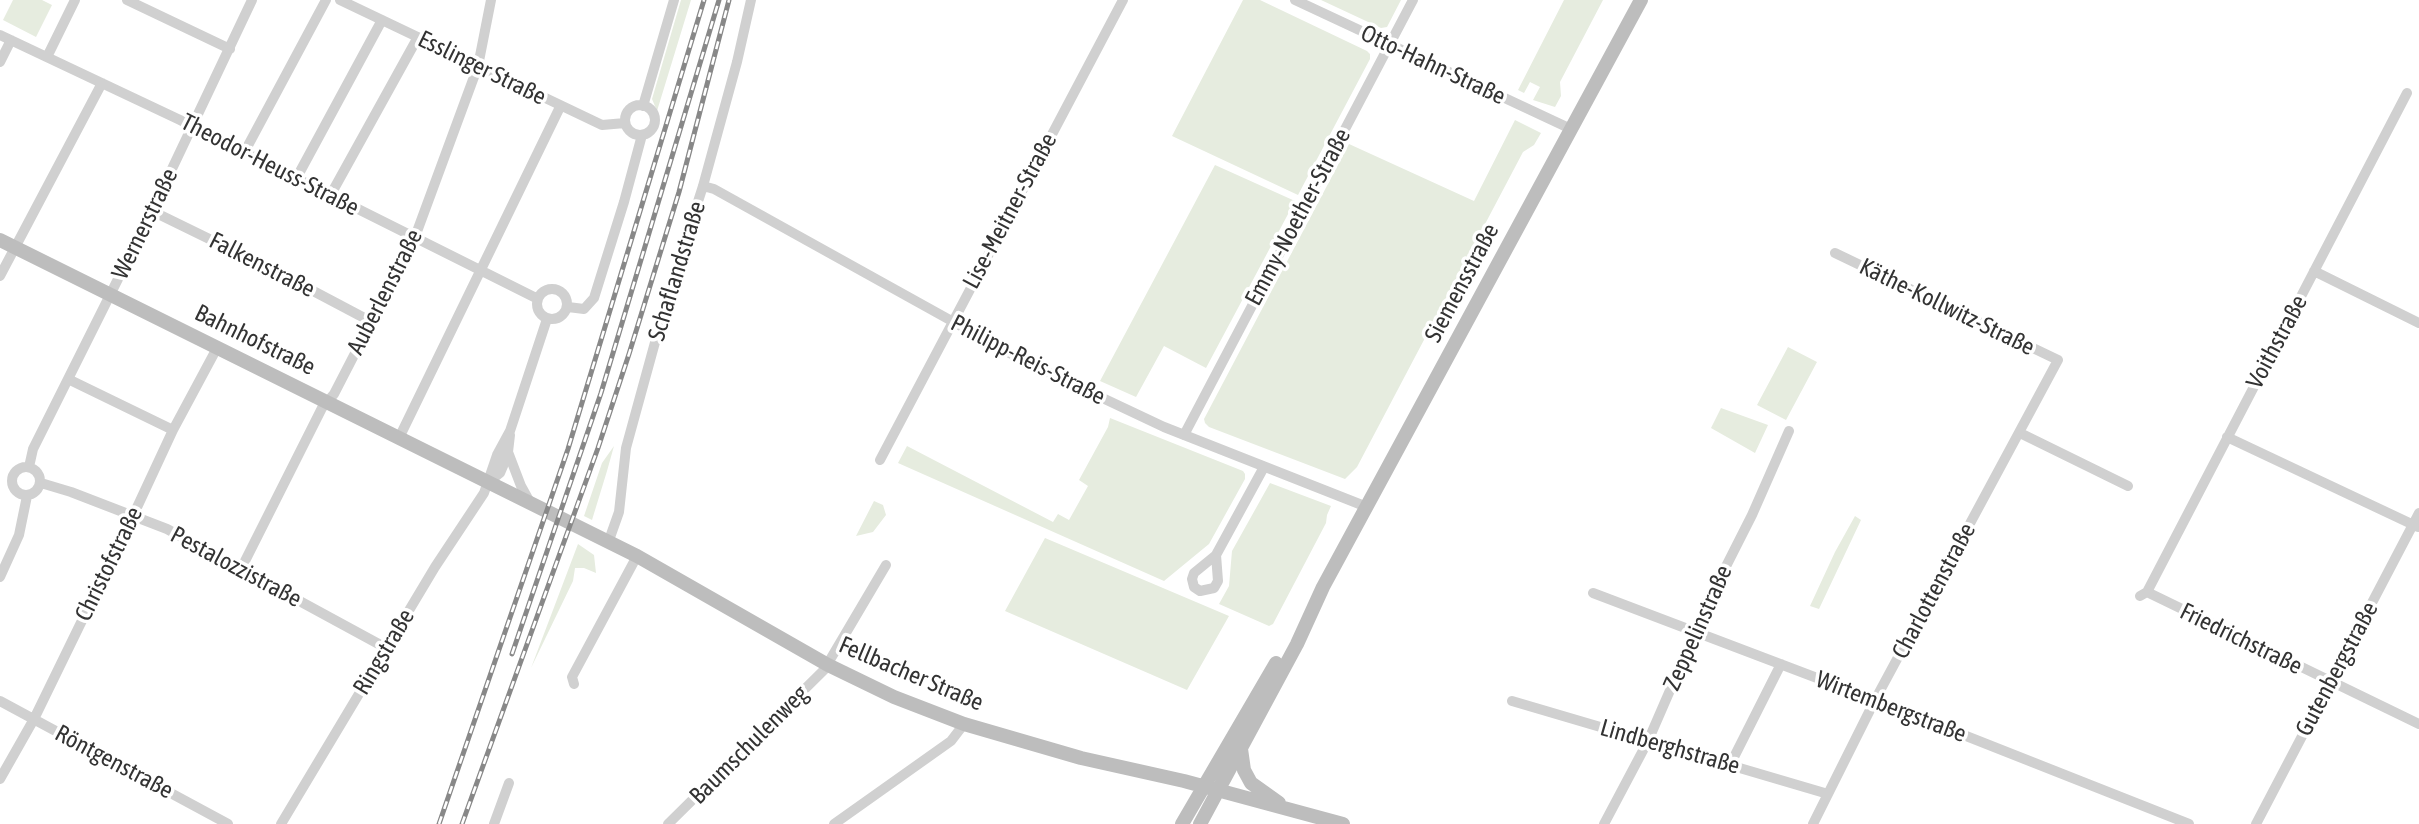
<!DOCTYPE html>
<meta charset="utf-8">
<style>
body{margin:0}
canvas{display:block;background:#fff}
</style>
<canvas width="2419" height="824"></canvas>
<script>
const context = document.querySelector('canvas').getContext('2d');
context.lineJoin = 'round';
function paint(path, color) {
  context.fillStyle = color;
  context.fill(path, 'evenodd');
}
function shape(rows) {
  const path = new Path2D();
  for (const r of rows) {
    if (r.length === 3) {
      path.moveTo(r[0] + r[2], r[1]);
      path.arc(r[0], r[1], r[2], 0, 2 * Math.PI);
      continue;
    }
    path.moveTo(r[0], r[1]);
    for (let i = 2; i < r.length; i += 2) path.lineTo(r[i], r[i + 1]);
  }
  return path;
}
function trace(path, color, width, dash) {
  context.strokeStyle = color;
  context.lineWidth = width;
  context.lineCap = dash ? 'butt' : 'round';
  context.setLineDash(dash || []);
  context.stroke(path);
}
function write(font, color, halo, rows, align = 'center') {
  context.font = font + ' "Asap Condensed",sans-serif';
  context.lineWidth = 7;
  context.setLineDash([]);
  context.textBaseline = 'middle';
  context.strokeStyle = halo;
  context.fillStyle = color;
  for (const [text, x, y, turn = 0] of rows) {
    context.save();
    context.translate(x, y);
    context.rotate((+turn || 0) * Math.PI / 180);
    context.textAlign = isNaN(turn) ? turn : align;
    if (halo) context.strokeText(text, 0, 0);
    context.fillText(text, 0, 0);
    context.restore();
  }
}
const green = shape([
 [13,0,42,0,52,5,36,37,3,20],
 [681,0,691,0,657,111,652,99],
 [1243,0,1260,0,1367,51,1370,54,1370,59,1298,195,1172,136],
 [1321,0,1401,0,1387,27,1381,28],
 [1564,0,1603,0,1560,82,1561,96,1555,107,1533,100,1540,87,1530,82,1524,93,1518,90],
 [1515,120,1541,133,1534,145,1523,152,1357,467,1345,479,1209,427,1205,423,1204,419,1349,144,1474,201],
 [1215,165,1295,201,1206,368,1164,346,1136,397,1100,381],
 [1788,347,1817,362,1786,420,1757,405],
 [1721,408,1768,425,1755,453,1711,428],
 [1110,418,1243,471,1245,474,1245,479,1209,544,1164,581,898,463,907,446,1053,522,1058,514,1069,520,1088,486,1079,480,1108,427],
 [614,446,607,471,592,520,584,516,602,463],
 [1270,483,1331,506,1327,515,1326,523,1273,624,1269,626,1219,604,1229,586,1232,551],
 [874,501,883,505,886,515,873,532,856,536],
 [1855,516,1861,520,1819,609,1810,606,1835,552],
 [1045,538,1229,616,1187,690,1005,611],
 [578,544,594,555,596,573,584,568,575,568,573,581,531,668]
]);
const street = shape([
 [127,0,230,49],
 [340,0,602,125,625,123],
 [1295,0,1571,129],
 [0,35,180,120,538,299],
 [47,57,75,0],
 [0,62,11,40],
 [640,120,15],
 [643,106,674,0],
 [244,153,326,0],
 [296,179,382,20],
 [703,186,714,189,1022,360,1164,427,1367,507],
 [330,196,418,37],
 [152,211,283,275,370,321],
 [2314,271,2419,323],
 [0,276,102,83],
 [552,304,15],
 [568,307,584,309,594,298,624,202,642,135],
 [68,379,173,430],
 [2020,433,2128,486],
 [1184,435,1413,0],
 [2227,437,2418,527],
 [399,438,560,107],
 [508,452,521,486,531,504],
 [880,460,1123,0],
 [26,481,14],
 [29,467,33,449,152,211,252,0],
 [489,482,500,473,503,466,508,452,510,435],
 [41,483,71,492,167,529,386,648],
 [608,543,619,512,626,448,668,295,703,186,737,62,751,0],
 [1216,555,1218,581,1214,588,1200,591,1194,587,1192,579,1194,573,1216,555,1264,467],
 [241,569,322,408,334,394,415,237,478,66,491,0],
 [0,577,19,535,27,496],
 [2147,592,2407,93],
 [1593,593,1875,700,2189,824],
 [2140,596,2147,592,2419,724],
 [574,684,572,677,637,556],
 [0,701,228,824],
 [1512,701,1828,794],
 [1730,765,1781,664],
 [0,779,34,719,133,516,173,430,217,348],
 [281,824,435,567,484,493,497,455,510,431,547,319],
 [494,824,509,783],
 [668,824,824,670,886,565],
 [834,824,951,741,964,724],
 [1604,824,1648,741,1711,596,1752,515,1789,431],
 [1813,824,1875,700,2058,360,1835,253],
 [2256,824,2419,513]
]);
const secondary = shape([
 [0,240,637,556,828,665,894,697,964,724,1081,758,1184,781,1343,824],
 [1241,749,1244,770,1251,783,1279,803],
 [1182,824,1276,663],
 [1200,824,1297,644,1323,587,1641,0]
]);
const rail = shape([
 [512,654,601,393,719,0],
 [439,824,568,449,704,0],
 [462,824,598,448,629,354,679,192,729,0]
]);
const streetNames = [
 ["Otto-Hahn-Straße",1433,65,25],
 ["Esslinger Straße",482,68,26],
 ["Theodor-Heuss-Straße",270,165,27],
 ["Lise-Meitner-Straße",1010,211,-62],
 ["Emmy-Noether-Straße",1298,217,-62],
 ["Wernerstraße",145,224,-64],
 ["Falkenstraße",262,265,27],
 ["Schaflandstraße",677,271,-73],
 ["Siemensstraße",1462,283,-62],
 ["Auberlenstraße",385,292,-63],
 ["Käthe-Kollwitz-Straße",1947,307,26],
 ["Bahnhofstraße",255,340,26],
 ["Voithstraße",2277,342,-62],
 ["Philipp-Reis-Straße",1028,360,27],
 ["Christofstraße",109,564,-64],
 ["Pestalozzistraße",236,567,28],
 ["Charlottenstraße",1934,591,-62],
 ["Zeppelinstraße",1698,628,-66],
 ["Friedrichstraße",2241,639,26],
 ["Ringstraße",384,652,-59],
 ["Gutenbergstraße",2337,669,-62],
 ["Fellbacher Straße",911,674,23],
 ["Wirtembergstraße",1891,707,21],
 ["Baumschulenweg",749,745,-45],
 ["Lindberghstraße",1670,747,16],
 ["Röntgenstraße",114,762,28]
];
paint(green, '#e6ecdf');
trace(street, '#d0d0d0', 10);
trace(secondary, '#bdbdbd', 14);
trace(rail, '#888', 5);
trace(rail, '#fff', 2.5, [8]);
write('24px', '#333', '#fff', streetNames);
</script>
